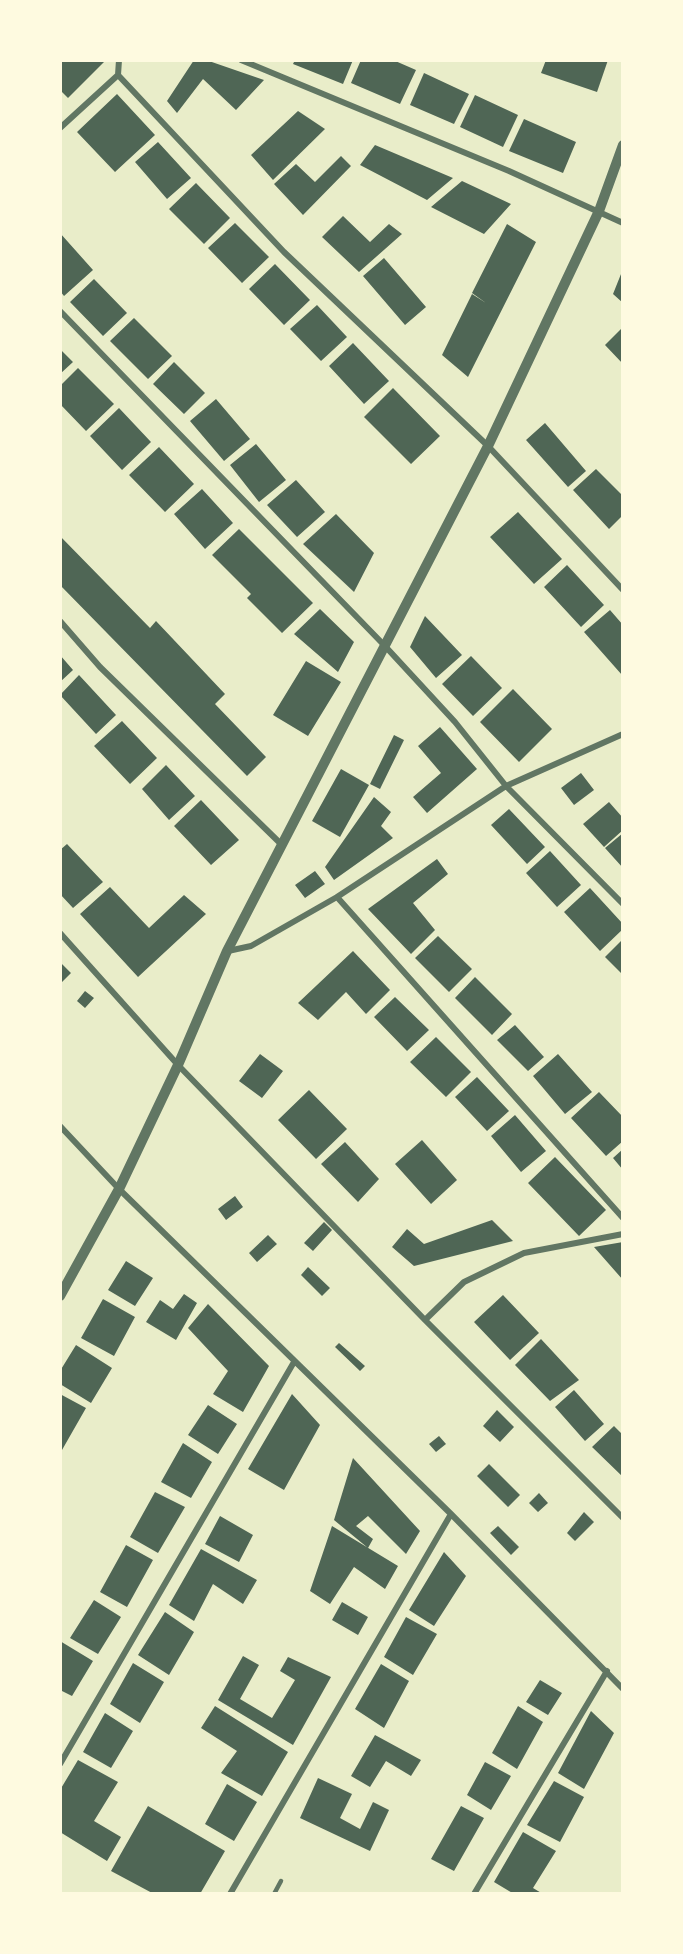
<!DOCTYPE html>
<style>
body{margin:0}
#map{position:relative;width:683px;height:1954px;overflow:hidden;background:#e9edc9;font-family:Mulish,sans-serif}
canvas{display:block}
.frame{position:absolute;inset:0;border:62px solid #fefae0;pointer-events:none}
</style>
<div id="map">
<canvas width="683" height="1954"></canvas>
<div class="frame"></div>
</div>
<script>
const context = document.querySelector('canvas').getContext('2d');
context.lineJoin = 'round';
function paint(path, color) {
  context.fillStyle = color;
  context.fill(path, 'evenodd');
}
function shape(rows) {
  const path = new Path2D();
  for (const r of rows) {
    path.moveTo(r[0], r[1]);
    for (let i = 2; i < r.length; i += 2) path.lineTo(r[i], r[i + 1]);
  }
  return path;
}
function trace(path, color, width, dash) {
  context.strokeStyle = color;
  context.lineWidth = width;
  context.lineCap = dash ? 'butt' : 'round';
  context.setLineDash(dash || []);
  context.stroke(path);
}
const building = shape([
 [60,60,106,60,68,98,60,90],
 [194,60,206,60,264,80,236,110,203,79,177,113,167,101],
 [295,60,353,60,343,84,293,64],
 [361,60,393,60,416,70,400,104,351,83],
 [546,60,608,60,597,92,541,73],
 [424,73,469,94,454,124,410,105],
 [117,94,155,135,115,172,77,132],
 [475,95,518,115,503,147,460,127],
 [298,111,325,129,273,180,251,155],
 [524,119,576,142,563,173,509,151],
 [158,142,191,178,167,199,135,162],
 [375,145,453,178,427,200,360,165],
 [341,156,351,166,303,215,274,184,296,164,315,182],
 [462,181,511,204,484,234,431,207],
 [196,183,230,218,204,244,169,209],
 [343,216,370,242,389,224,402,234,359,272,322,237],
 [235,223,269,257,242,283,208,248],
 [507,224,536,242,468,377,442,355,472,294,486,303,472,293],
 [60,233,93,270,64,296,60,291],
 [384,258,426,307,405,325,363,276],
 [275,264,310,300,284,325,249,289],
 [623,269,623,303,613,294],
 [94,279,127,313,103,336,70,302],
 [317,305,347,337,321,361,290,329],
 [134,318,172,356,148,379,110,341],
 [623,327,623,364,605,345],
 [353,343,389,381,364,404,329,366],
 [60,349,73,362,60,374],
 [174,362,205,393,184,414,153,384],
 [78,368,114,404,86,431,60,404,60,386],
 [393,388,440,436,411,464,364,417],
 [216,399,250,439,224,461,190,421],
 [119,408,151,442,122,470,90,436],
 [545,423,586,471,568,487,526,440],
 [256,444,286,480,259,502,230,465],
 [159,447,194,484,165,512,129,475],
 [596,469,623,496,623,515,609,529,573,490],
 [296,480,325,512,297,537,267,505],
 [202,489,233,523,205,549,174,514],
 [518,512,562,559,534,584,490,537],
 [336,514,374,553,354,592,303,544],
 [239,529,313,603,282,633,247,598,251,594,212,555],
 [60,536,150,628,156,621,225,694,215,704,266,757,247,776,60,585],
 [567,565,604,605,581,627,544,587],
 [320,609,354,642,338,672,294,634],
 [610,610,623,625,622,675,584,632],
 [425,616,462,655,436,678,410,647],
 [60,655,73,670,60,682],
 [471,656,502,688,473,716,442,684],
 [306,661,341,682,308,736,273,715],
 [79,675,116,715,96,734,60,695],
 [513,689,552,729,519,762,480,722],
 [122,721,157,758,130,784,94,746],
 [440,727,477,769,427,813,413,797,441,773,418,746],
 [394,735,404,740,380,789,370,784],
 [166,765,195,796,169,820,142,789],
 [341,769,369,785,340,837,312,821],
 [581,773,594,790,574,805,561,788],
 [374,797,391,812,381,826,393,838,334,880,325,867],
 [201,800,239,840,211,865,174,826],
 [609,802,623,818,623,830,604,847,583,824],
 [509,809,545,847,527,864,491,825],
 [623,833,623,868,605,848],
 [67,844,103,882,73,908,60,894,60,850],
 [550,851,581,885,557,907,526,873],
 [437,859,448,874,413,903,435,930,411,954,368,909],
 [315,871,325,884,305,898,295,885],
 [110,887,149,928,184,895,206,914,138,977,80,914],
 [590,888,623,924,623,929,600,951,564,912],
 [438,936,472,969,449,992,415,958],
 [623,939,623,975,605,957],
 [353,951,390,990,366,1014,346,992,318,1020,298,1003],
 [60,962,71,973,60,984],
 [475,977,512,1014,492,1035,455,998],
 [85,991,94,998,85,1008,77,1001],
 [395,997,429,1030,407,1051,374,1017],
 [515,1025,544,1057,528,1071,497,1040],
 [436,1037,471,1072,446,1097,410,1062],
 [260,1054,283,1071,262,1098,239,1081],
 [558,1054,592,1092,565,1114,533,1076],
 [477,1077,509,1111,487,1131,455,1097],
 [309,1090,347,1129,316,1159,278,1120],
 [599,1092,623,1117,623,1141,606,1156,571,1118],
 [515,1115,546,1151,521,1172,491,1136],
 [422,1140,457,1180,431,1204,395,1164],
 [345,1142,379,1179,358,1202,321,1164],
 [623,1149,623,1170,613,1158],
 [555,1157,606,1210,579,1236,528,1183],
 [235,1196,243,1207,226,1220,218,1209],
 [492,1220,513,1241,414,1266,392,1247,407,1229,424,1244],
 [324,1222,332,1230,313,1251,304,1243],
 [268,1235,277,1244,257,1262,249,1253],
 [623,1242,623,1280,594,1247],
 [126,1261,153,1278,135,1306,108,1290],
 [308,1267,330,1288,322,1296,301,1275],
 [184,1294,197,1303,176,1340,146,1322,160,1300,173,1309],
 [503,1295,539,1333,510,1360,474,1322],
 [103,1299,135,1317,114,1356,81,1338],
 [208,1304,269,1366,243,1412,213,1394,228,1371,188,1328],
 [541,1339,579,1380,550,1401,515,1365],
 [339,1343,365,1366,360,1371,335,1347],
 [76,1345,112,1368,91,1403,60,1384,60,1371],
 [574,1390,604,1424,585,1441,555,1407],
 [60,1394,86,1408,62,1450,60,1449],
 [292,1394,320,1425,284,1490,248,1469],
 [208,1405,237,1424,218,1454,188,1435],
 [497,1410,514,1427,500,1442,483,1426],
 [614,1426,623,1435,623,1477,592,1447],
 [439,1436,446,1444,436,1452,429,1444],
 [183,1443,212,1462,191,1498,161,1482],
 [353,1458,420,1531,406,1554,368,1516,356,1526,373,1539,368,1548,334,1520],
 [489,1464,520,1495,508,1507,477,1476],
 [155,1492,185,1507,158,1553,130,1537],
 [539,1493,548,1503,538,1512,529,1503],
 [584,1512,594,1522,575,1541,567,1533],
 [220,1516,253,1535,239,1562,205,1544],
 [332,1526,398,1566,385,1589,354,1567,330,1604,310,1591],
 [498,1526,519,1547,511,1555,490,1533],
 [126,1545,153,1560,127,1607,100,1592],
 [201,1549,257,1580,243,1604,213,1584,194,1621,169,1605],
 [444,1552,466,1576,434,1626,409,1610],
 [94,1600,121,1617,98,1654,70,1638],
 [342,1602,368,1617,358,1635,332,1620],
 [165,1612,194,1632,169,1675,138,1655],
 [406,1617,437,1634,413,1675,384,1657],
 [60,1641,93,1661,72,1696,60,1690],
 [243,1656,259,1665,240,1699,272,1718,295,1680,280,1671,288,1657,331,1677,293,1745,218,1700],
 [133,1663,164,1682,140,1723,110,1704],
 [381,1664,409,1681,384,1728,355,1709],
 [540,1680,562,1693,548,1715,526,1702],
 [215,1706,288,1752,262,1796,221,1773,237,1751,201,1728],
 [518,1706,543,1722,517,1769,492,1753],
 [591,1711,614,1733,584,1789,558,1773],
 [105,1713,133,1731,111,1768,83,1752],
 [375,1735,421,1760,411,1776,386,1761,370,1787,351,1776],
 [78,1760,118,1782,94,1821,121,1837,107,1861,60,1832,60,1790],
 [485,1762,511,1776,491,1810,467,1795],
 [318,1778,352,1794,340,1818,360,1829,373,1802,389,1810,370,1851,300,1818],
 [554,1781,584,1797,560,1842,527,1825],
 [227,1784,257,1802,234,1841,205,1824],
 [148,1806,225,1851,200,1894,154,1894,111,1871],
 [461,1806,484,1818,454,1871,431,1859],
 [523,1832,556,1851,533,1888,543,1894,514,1894,494,1882]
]);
const service = shape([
 [274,1894,281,1881]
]);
const minor = shape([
 [119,60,118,75,284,252,488,446,623,590],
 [241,60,509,171,623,223],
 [60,128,118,75],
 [60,311,384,645,455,722,506,786,623,904],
 [60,621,100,667,281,844],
 [337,897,623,1218],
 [60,933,178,1065,425,1320,623,1518],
 [228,951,251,946,337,897,506,786,623,734],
 [60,1126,119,1189,451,1514,623,1689],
 [425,1320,464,1282,524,1253,623,1234],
 [60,1764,294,1362],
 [230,1894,451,1514],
 [474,1894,607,1671]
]);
const tertiary = shape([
 [60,1296,119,1189,178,1065,227,951,488,446,599,211,623,145]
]);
paint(building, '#4f6655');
trace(service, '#617663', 4.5);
trace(minor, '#617663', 6);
trace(tertiary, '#617663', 10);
</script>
